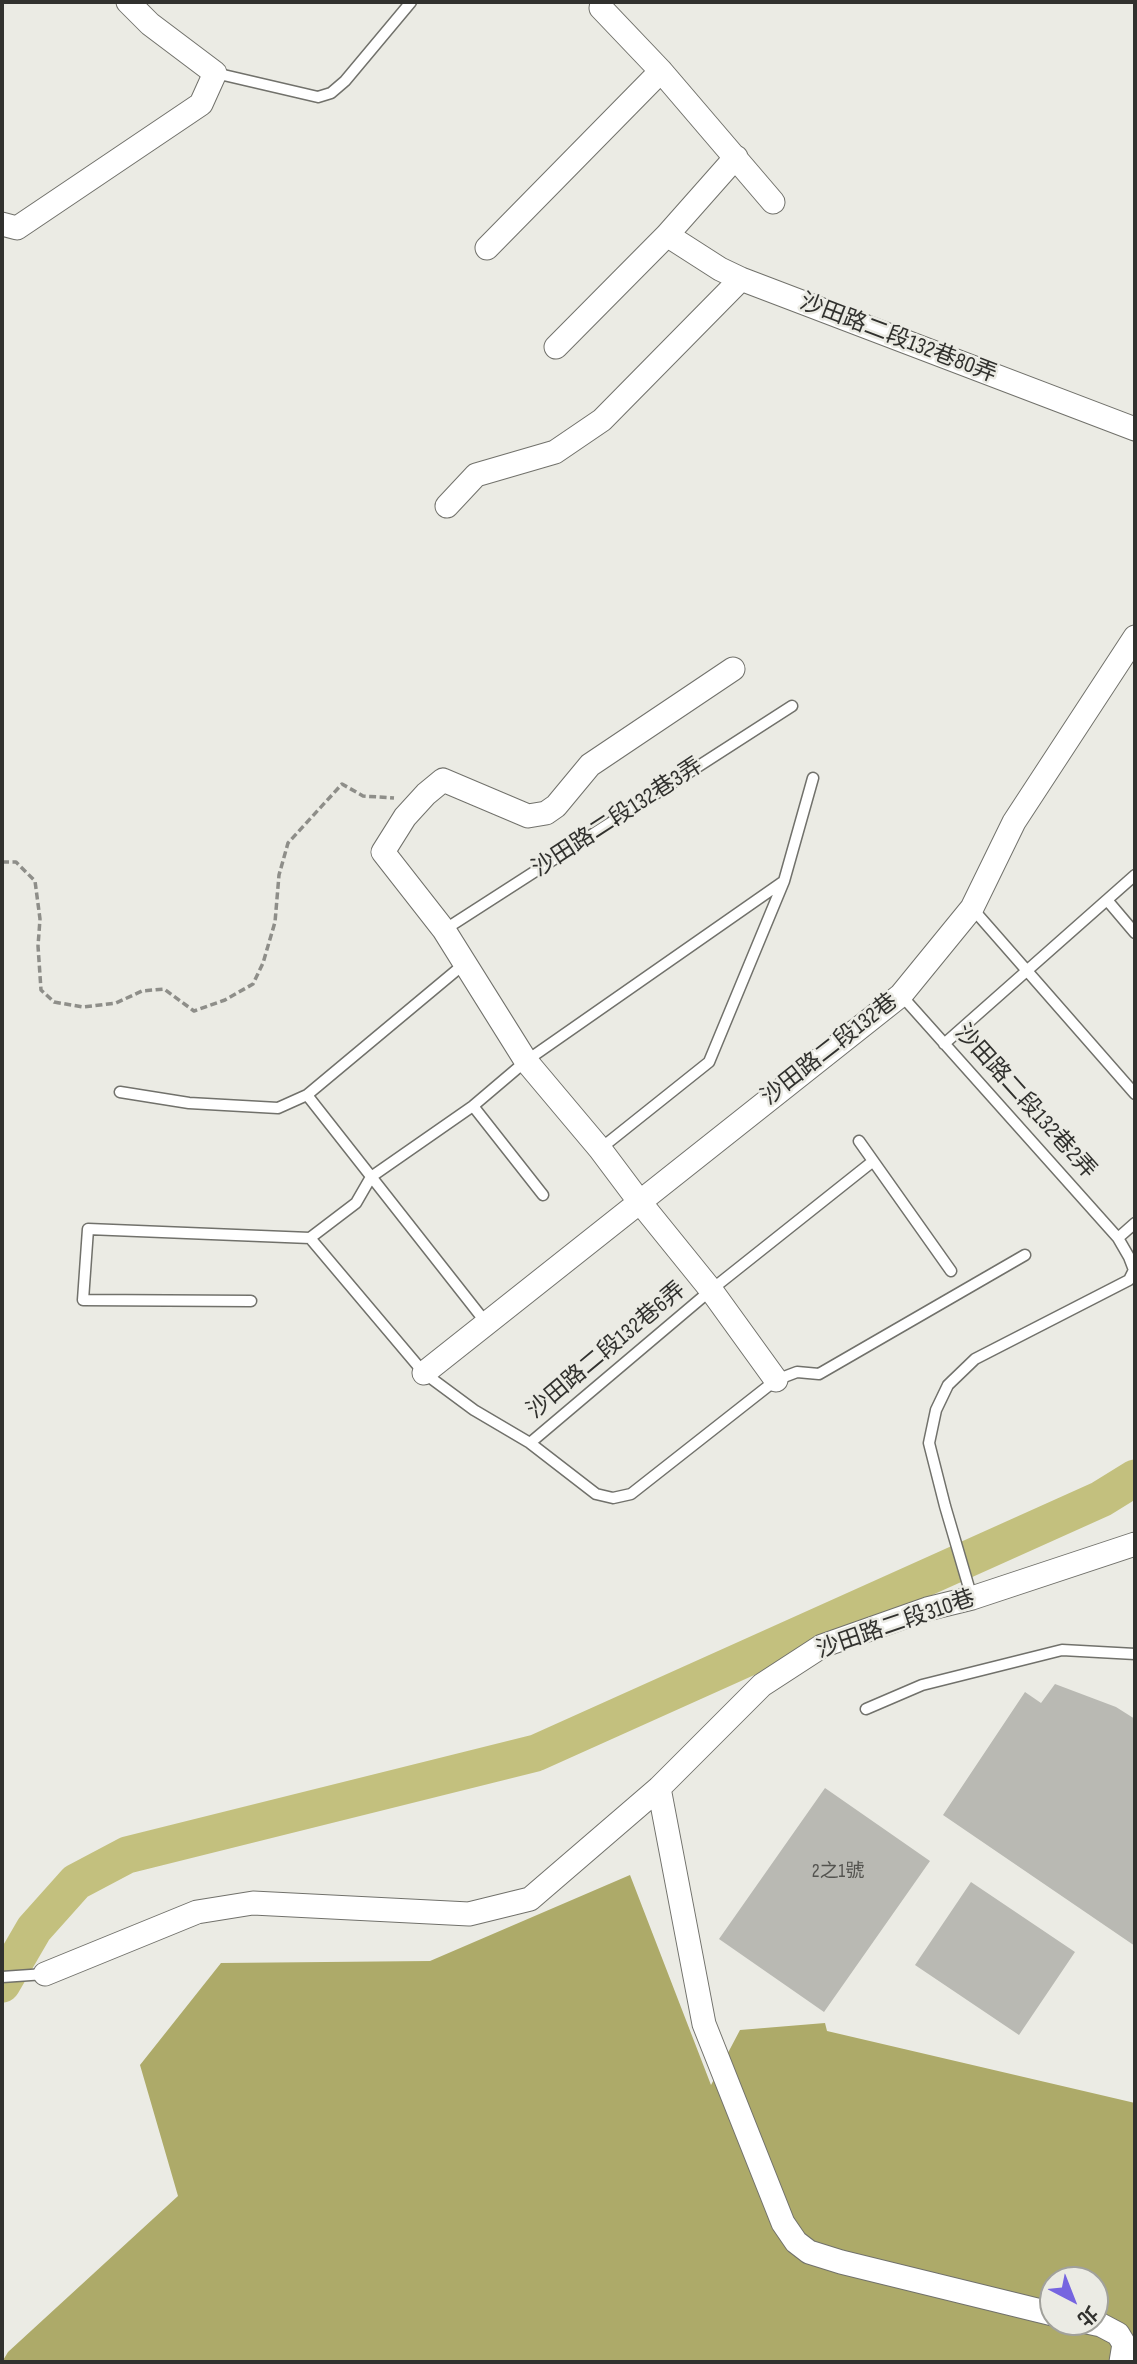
<!DOCTYPE html>
<meta charset="utf-8">
<style>
body{margin:0}
#map{position:relative;width:1137px;height:2364px;overflow:hidden;background:#ebebe4;font-family:"Sofia Sans Condensed","Noto Sans TC",sans-serif}
canvas{display:block}
.frame{position:absolute;inset:0;border:4px solid #31312e;pointer-events:none}
.north{position:absolute;left:1039px;top:2266px;width:70px;height:70px;box-sizing:border-box;background:#ebebe4;border:2px solid #a1a19b;border-radius:50%;rotate:138deg;font-size:19px;font-weight:700;line-height:28px;text-align:center;color:#31312e}
.north::after{content:'';display:block;margin:auto;width:24px;height:32px;background:#7665e0;clip-path:polygon(50% 0,100% 100%,50% 72%,0 100%)}
</style>
<div id="map">
<canvas width="1137" height="2364"></canvas>
<div class="frame"></div>
<div class="north">北</div>
</div>
<script>
const context = document.querySelector('canvas').getContext('2d');
context.lineJoin = 'round';
function paint(path, color) {
  context.fillStyle = color;
  context.fill(path, 'evenodd');
}
function shape(rows) {
  const path = new Path2D();
  for (const r of rows) {
    path.moveTo(r[0], r[1]);
    for (let i = 2; i < r.length; i += 2) path.lineTo(r[i], r[i + 1]);
  }
  return path;
}
function trace(path, color, width, dash) {
  context.strokeStyle = color;
  context.lineWidth = width;
  context.lineCap = dash ? 'butt' : 'round';
  context.setLineDash(dash || []);
  context.stroke(path);
}
function write(font, color, halo, rows, align = 'center') {
  context.font = font + ' "Sofia Sans Condensed","Noto Sans TC",sans-serif';
  context.lineWidth = 5;
  context.setLineDash([]);
  context.textBaseline = 'middle';
  context.strokeStyle = halo;
  context.fillStyle = color;
  for (const [text, x, y, turn = 0] of rows) {
    context.save();
    context.translate(x, y);
    context.rotate((+turn || 0) * Math.PI / 180);
    context.textAlign = isNaN(turn) ? turn : align;
    if (halo) context.strokeText(text, 0, 0);
    context.fillText(text, 0, 0);
    context.restore();
  }
}
const forest = shape([
 [630,1875,711,2085,740,2030,825,2023,827,2031,1135,2103,1135,2362,2,2362,8,2352,178,2196,140,2065,221,1963,430,1961],
 [1053,2280,1095,2280,1095,2322,1053,2322]
]);
const river = shape([
 [2,1984,34,1929,76,1882,127,1855,536,1753,1101,1499,1135,1478]
]);
const building = shape([
 [1055,1684,1116,1707,1135,1719,1135,1946,943,1815,1025,1692,1041,1703],
 [825,1788,930,1861,824,2012,719,1939],
 [971,1882,1075,1952,1019,2035,915,1965]
]);
const path = shape([
 [2,862,16,862,35,881,40,919,38,946,41,990,54,1002,83,1007,116,1003,142,991,164,989,194,1011,225,1000,253,984,263,963,275,922,279,875,288,843,342,784,363,796,394,798]
]);
const service = shape([
 [215,73,318,97,331,93,345,81,411,2],
 [1107,900,1135,933],
 [972,908,1135,1094],
 [444,930,792,706],
 [901,995,1118,1238,1129,1257,1134,1270,1129,1280,975,1359,948,1385,936,1410,929,1443,945,1506,972,1598],
 [944,1044,1135,875],
 [120,1092,189,1103,278,1108,307,1095,464,964],
 [307,1095,487,1324],
 [473,1106,543,1195],
 [859,1141,951,1271],
 [600,1149,709,1062,784,881,813,778],
 [310,1238,356,1203,371,1177,473,1106,526,1061,784,881],
 [1118,1238,1135,1223],
 [251,1301,83,1300,88,1229,310,1238,424,1373,474,1410,530,1443,596,1494,613,1498,631,1494,776,1380,797,1372,819,1374,1025,1255],
 [530,1443,711,1290,872,1162],
 [866,1709,922,1685,1062,1650,1135,1654],
 [2,1977,45,1974]
]);
const minor = shape([
 [601,8,661,71,773,202],
 [2,224,17,228,201,104,215,73,150,24,128,2],
 [667,235,720,269,741,279,1135,429],
 [487,248,661,71],
 [556,347,667,235,736,157],
 [447,506,476,475,555,452,602,420,741,279],
 [733,669,590,765,556,806,546,813,528,816,443,780,426,794,405,817,383,852,444,930,526,1061,600,1149,639,1201,711,1290,776,1380],
 [424,1373,901,995,972,908,1014,822,1135,637],
 [659,1788,704,2024,783,2223,796,2242,809,2252,841,2262,1053,2314],
 [45,1974,197,1912,253,1903,469,1914,530,1899,659,1788,762,1685,822,1646,927,1609,972,1598,1135,1544],
 [1087,2322,1101,2325,1118,2334,1124,2344,1121,2362]
]);
const numberNames = [
 ["2之1號",838,1872]
];
const streetNames = [
 ["沙田路二段132巷80弄",898,339,21],
 ["沙田路二段132巷3弄",618,818,-33],
 ["沙田路二段132巷",830,1050,-38],
 ["沙田路二段132巷2弄",1025,1102,48],
 ["沙田路二段132巷6弄",607,1351,-40],
 ["沙田路二段310巷",896,1625,-19]
];
paint(forest, '#adaa69');
trace(river, '#c3c07e', 37);
paint(building, '#b9b9b3');
trace(service, '#71716b', 13);
trace(minor, '#71716b', 25);
trace(path, '#8e8e89', 3.5, [7, 3.5]);
trace(service, '#fff', 10);
trace(minor, '#fff', 23);
write('19px', '#53534f', null, numberNames);
write('23px', '#31312e', '#ebebe4', streetNames);
</script>
